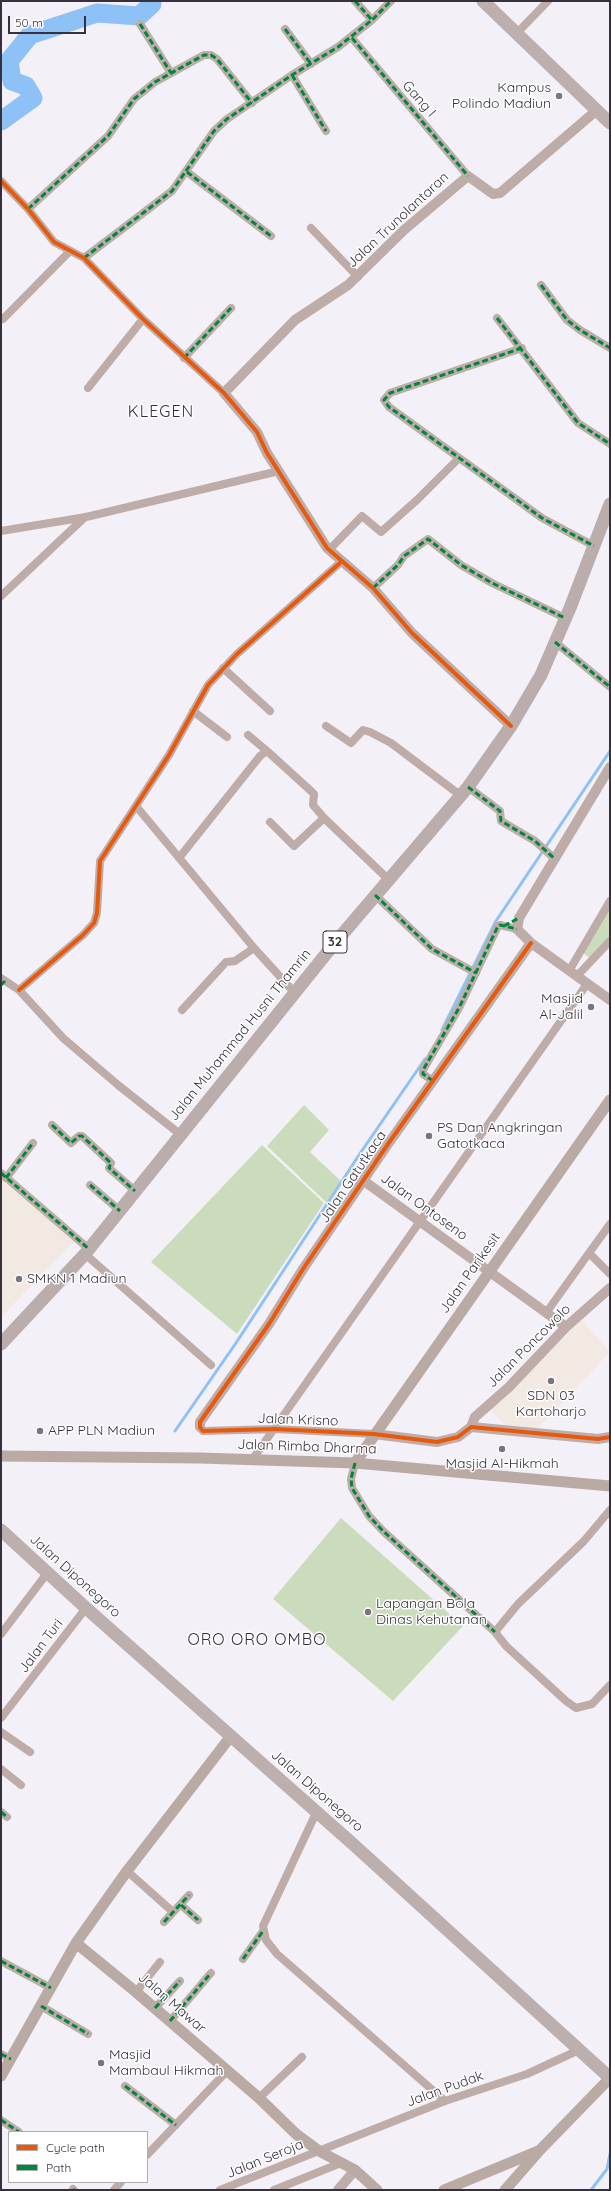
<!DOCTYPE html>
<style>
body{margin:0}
#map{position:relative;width:611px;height:2191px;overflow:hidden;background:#f4f0f8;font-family:Quicksand,sans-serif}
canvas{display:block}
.frame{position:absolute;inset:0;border:2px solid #37313e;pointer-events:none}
.legend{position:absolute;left:8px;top:2131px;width:140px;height:52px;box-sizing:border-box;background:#fff;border:1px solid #afadb2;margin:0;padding:5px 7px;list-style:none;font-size:12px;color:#37313e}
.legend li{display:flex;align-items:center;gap:8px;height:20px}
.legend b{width:20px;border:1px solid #afadb2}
.scale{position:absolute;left:8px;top:16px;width:78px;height:18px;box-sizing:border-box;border:2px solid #37313e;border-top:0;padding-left:5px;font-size:12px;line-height:14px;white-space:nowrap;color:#37313e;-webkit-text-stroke:3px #fff;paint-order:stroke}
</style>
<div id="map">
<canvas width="611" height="2191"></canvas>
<div class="frame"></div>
<ul class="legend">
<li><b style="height:5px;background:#e8590c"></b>Cycle path</li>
<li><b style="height:5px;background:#00873e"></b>Path</li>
</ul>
<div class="scale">50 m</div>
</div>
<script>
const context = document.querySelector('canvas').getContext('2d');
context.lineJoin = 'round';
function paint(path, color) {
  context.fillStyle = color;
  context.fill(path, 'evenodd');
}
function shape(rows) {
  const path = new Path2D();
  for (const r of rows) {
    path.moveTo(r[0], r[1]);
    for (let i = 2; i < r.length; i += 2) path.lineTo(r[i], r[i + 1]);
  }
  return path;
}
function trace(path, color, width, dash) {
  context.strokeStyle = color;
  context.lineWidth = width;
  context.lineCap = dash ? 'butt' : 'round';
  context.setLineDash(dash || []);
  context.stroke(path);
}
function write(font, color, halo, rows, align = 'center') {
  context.font = font + ' Quicksand,sans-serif';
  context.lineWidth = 3;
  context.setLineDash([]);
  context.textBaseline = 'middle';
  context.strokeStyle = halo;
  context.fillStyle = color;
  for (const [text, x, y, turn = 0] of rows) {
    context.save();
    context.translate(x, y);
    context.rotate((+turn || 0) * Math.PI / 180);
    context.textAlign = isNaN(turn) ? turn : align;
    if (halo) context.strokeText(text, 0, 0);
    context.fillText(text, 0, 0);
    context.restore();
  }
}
const education = shape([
 [1,1178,75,1241,1,1317],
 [582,1320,610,1352,536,1430,507,1427,490,1410]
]);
const green = shape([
 [610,906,610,936,590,958,583,953],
 [304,1105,329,1130,310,1152,342,1182,328,1204,267,1146],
 [262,1145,324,1203,237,1334,151,1262],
 [341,1518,463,1626,393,1701,273,1599]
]);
const stream = shape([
 [442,1030,496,921,610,751],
 [175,1431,236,1343,361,1152,425,1059],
 [591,2190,607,2169,610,2154]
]);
const river = shape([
 [1,121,33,98,26,86,12,81,9,61,30,35,97,13,139,16,152,4,152,1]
]);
const minor = shape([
 [355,1,372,20],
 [140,24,171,73],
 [285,29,311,64],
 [517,33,548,1],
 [352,38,468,176],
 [292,75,326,131],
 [187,172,271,236],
 [1,181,28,209,54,242,84,258,143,319,224,393],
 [28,209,108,136,134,99,155,82,204,55,211,55,217,59,252,103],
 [311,228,358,277],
 [84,258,172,191,214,131,227,119,292,75,338,47,372,20,391,1],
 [541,285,567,320,580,330,610,348],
 [497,318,578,423,610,444],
 [3,319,70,251],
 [522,348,390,393,384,400,389,407,542,518,594,546],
 [184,358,231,308],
 [88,388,143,319],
 [1,531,86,517,279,471],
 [329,550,362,516,381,532,418,499,459,458],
 [373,588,398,565,404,556,428,539,461,565,492,583,565,618],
 [1,596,85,517],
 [555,642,610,687],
 [223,668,270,711],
 [193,711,227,737],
 [326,726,351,743,363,730,370,732,391,743,460,795],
 [248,735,267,751],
 [468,787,500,811,501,821,535,841,555,859],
 [136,806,254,948,294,992],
 [270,822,294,846,324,818,389,880],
 [179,858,260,756,267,751,311,791,314,794,313,805,324,818],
 [375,895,432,949,476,973],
 [569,971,610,901],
 [577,976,610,941],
 [1,978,19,990,63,1038,118,1085,181,1135],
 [19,990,83,935,94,923,97,913,100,861,169,755,208,685,237,654,341,562],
 [182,1010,226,962,235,961,254,948],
 [433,1081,423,1074,423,1070,459,1008,498,926,500,925,517,929],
 [52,1125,71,1143,79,1136,82,1136,111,1163,109,1168,135,1191],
 [1,1173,89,1249],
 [6,1178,33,1143],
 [90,1185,120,1211],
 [610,1224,589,1253,610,1274],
 [85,1254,211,1365],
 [546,1313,589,1253],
 [200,1427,203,1431,275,1429,374,1434],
 [252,1460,587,984],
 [355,1463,351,1479,352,1488,369,1516,383,1531,495,1632],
 [610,1510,584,1541,518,1604,495,1632,506,1646,566,1701,576,1708,592,1704,610,1685],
 [1,1634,48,1572],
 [1,1718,86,1608],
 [1,1732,30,1752],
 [1,1769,21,1785],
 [1,1812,7,1817],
 [316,1813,263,1926,266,1940,277,1954,445,2101],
 [127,1871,173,1912],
 [181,1905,198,1920],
 [164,1922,189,1895],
 [243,1959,263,1931],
 [1,1961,51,1988],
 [136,1992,160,1962],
 [41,2006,88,2034],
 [155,2008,180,1981],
 [170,2021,211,1973],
 [1,2054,11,2059],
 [125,2086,176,2125],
 [259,2098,302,2057],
 [1,2120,19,2132],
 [147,2155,227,2071],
 [73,2189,74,2190],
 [114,2190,121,2182],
 [220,2190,445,2101,527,2074,579,2050],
 [274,2190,341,2163]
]);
const tertiary = shape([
 [511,726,412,633,373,588,327,548,267,453,257,432,224,393,295,320,348,285,404,230,468,176,493,194,500,193,597,110],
 [610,767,519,918,517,929,531,943,610,1000],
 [364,1181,566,1327],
 [200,1427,200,1422,269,1324,303,1269,388,1144,531,943],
 [471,1427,475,1417,509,1387,566,1327,610,1288],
 [374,1434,437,1442,458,1437,471,1427,598,1439,610,1437],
 [338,2190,355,2170]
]);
const secondary = shape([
 [1,1456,200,1458,355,1463,610,1486],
 [355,1463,610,1100],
 [76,1943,136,1992,259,2098,296,2134,319,2151,355,2170,377,2190],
 [1,2076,76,1943,127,1871,231,1736],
 [444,2190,538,2151],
 [505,2190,540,2150,610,2078]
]);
const primary = shape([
 [483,1,610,123],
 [1,1530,86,1608,354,1845,610,2078]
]);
const trunk = shape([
 [1,1344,85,1254,334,944,468,787,511,726,541,675,570,608,610,504]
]);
const quiet = shape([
 [355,1,372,20],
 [140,24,171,73],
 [285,29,311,64],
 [352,38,468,176],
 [292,75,326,131],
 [187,172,271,236],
 [28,209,108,136,134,99,155,82,204,55,211,55,217,59,252,103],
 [84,258,172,191,214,131,227,119,292,75,338,47,372,20,391,1],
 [541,285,567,320,580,330,610,348],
 [497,318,578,423,610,444],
 [522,348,390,393,384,400,389,407,542,518,594,546],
 [184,358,231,308],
 [373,588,398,565,404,556,428,539,461,565,492,583,565,618],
 [555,642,610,687],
 [468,787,500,811,501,821,535,841,555,859],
 [375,895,432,949,476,973],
 [504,926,519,918],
 [1,985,5,981],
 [433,1081,423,1074,423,1070,459,1008,498,926,500,925,517,929],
 [52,1125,71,1143,79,1136,82,1136,111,1163,109,1168,135,1191],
 [1,1173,89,1249],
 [6,1178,33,1143],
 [90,1185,120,1211],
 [355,1463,351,1479,352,1488,369,1516,383,1531,495,1632],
 [1,1812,7,1817],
 [181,1905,198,1920],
 [164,1922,189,1895],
 [243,1959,263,1931],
 [1,1961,51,1988],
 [41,2006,88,2034],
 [155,2008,180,1981],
 [170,2021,211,1973],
 [1,2054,11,2059],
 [125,2086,176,2125],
 [1,2120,19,2132],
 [73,2189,74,2190]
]);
const cycleway = shape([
 [1,181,28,209,54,242,84,258,143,319,224,393,257,432,267,453,327,548,373,588,412,633,511,726],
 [531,943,388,1144,303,1269,269,1324,200,1422,200,1427,203,1431,275,1429,374,1434,437,1442,458,1437,471,1427,598,1439,610,1437],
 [19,990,83,935,94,923,97,913,100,861,169,755,208,685,237,654,341,562]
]);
const markers = [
 [559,96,4,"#79747f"],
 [591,1007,4,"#79747f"],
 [429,1136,4,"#79747f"],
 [19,1279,4,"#79747f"],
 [551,1381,4,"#79747f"],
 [40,1431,4,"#79747f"],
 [502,1449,4,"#79747f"],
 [368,1612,4,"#79747f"],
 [101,2063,4,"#79747f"]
];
const shields = [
 [335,942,24]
];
const shieldNames = [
 ["32",335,942]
];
const poiNames = [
 ["Kampus",551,88,"right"],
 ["Polindo Madiun",551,104,"right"],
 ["Masjid",583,999,"right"],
 ["Al-Jalil",583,1015,"right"],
 ["PS Dan Angkringan",437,1128],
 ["Gatotkaca",437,1144],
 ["SMKN 1 Madiun",27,1279],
 ["SDN 03",551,1396,"center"],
 ["Kartoharjo",551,1412,"center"],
 ["APP PLN Madiun",48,1431],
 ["Masjid Al-Hikmah",502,1464,"center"],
 ["Lapangan Bola",376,1604],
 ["Dinas Kehutanan",376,1620],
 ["Masjid",109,2055],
 ["Mambaul Hikmah",109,2071]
];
const streetNames = [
 ["Gang I",419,99,49],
 ["Jalan Trunolantaran",398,220,-43],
 ["Jalan Muhammad Husni Thamrin",240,1035,-51],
 ["Jalan Gatutkaca",353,1177,-56],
 ["Jalan Ontoseno",424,1207,36],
 ["Jalan Parikesit",470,1273,-55],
 ["Jalan Poncowolo",529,1346,-45],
 ["Jalan Krisno",298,1420,2],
 ["Jalan Rimba Dharma",307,1447,2],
 ["Jalan Diponegoro",75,1576,42],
 ["Jalan Turi",41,1646,-53],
 ["Jalan Diponegoro",317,1791,41],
 ["Jalan Mawar",172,2003,41],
 ["Jalan Pudak",445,2089,-20],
 ["Jalan Seroja",265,2159,-22]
];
const quarterNames = [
 ["KLEGEN",161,412],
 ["ORO ORO OMBO",257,1640]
];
paint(education, '#f3e9e3');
paint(green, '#cadcbc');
trace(stream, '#8ec1f6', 3);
trace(river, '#8ec1f6', 19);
trace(minor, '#bdaca7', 8);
trace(tertiary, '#bdaca7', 10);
trace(secondary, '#baaaa4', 11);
trace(primary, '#bdafad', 13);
trace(trunk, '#baadab', 13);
trace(quiet, '#00873e', 3, [6, 3]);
trace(cycleway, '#e8590c', 4);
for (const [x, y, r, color] of markers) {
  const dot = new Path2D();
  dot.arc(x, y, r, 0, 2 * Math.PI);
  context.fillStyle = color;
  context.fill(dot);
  trace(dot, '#fff', 1.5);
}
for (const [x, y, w] of shields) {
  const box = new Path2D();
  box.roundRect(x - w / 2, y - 11, w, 22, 3);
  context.fillStyle = '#fff';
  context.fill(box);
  trace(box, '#37313e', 1);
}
write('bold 13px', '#37313e', null, shieldNames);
write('14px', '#37313e', '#fff', poiNames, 'left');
write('14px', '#37313e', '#fff', streetNames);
context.letterSpacing = '1px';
write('16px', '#382b45', '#fff', quarterNames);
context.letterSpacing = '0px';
</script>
